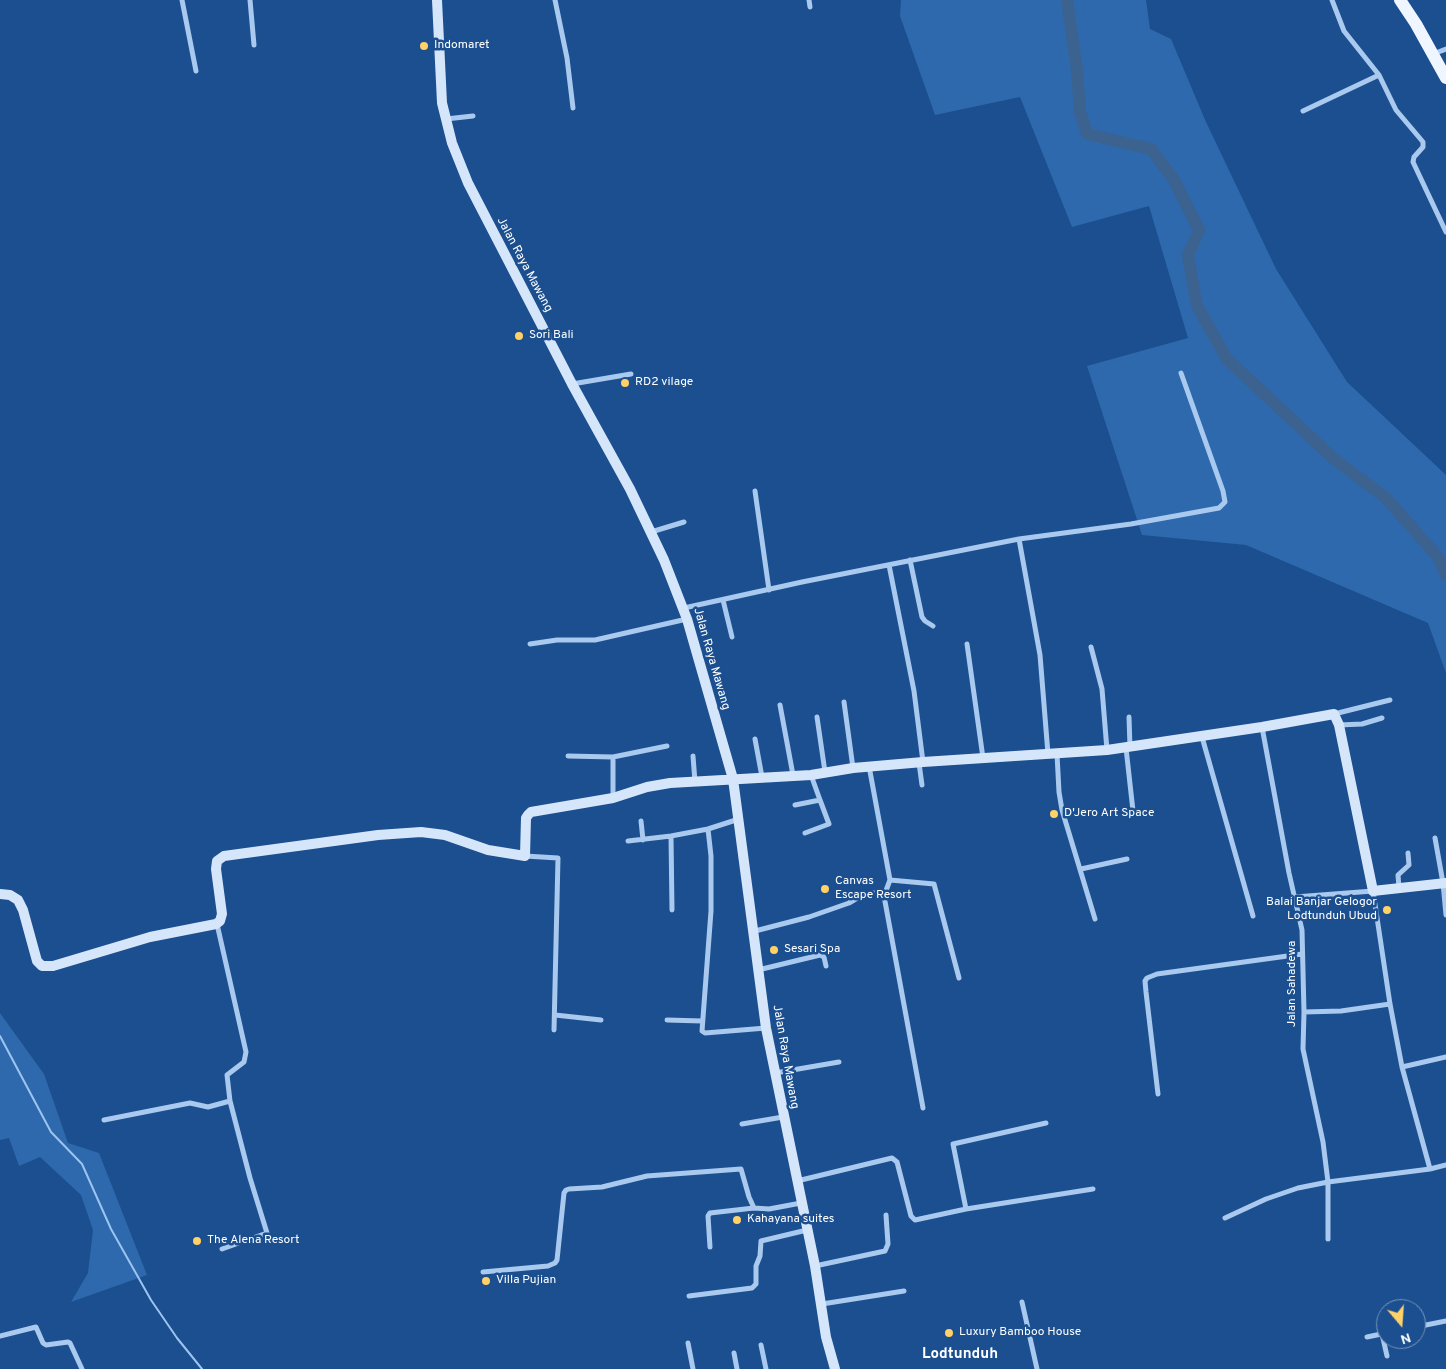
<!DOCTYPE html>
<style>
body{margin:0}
#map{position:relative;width:1446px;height:1369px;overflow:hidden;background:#1b4f8f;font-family:Overpass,sans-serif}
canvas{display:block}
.north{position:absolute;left:1376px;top:1299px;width:50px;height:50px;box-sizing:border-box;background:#1b4f8f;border:1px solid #7695bc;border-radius:50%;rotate:162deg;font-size:14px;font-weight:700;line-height:20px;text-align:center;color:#fff}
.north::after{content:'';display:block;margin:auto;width:18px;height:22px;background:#ffd166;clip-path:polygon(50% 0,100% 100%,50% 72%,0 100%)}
</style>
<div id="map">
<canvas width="1446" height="1369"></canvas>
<div class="north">N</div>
</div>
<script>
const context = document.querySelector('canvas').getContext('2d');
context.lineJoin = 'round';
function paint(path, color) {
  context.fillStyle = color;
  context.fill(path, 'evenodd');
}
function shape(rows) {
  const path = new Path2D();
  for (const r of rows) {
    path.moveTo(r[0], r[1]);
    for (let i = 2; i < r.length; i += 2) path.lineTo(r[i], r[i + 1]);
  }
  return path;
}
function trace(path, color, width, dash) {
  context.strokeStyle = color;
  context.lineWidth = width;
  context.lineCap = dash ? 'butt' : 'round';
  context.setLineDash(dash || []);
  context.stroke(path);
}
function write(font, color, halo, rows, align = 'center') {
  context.font = font + ' Overpass,sans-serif';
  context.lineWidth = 5;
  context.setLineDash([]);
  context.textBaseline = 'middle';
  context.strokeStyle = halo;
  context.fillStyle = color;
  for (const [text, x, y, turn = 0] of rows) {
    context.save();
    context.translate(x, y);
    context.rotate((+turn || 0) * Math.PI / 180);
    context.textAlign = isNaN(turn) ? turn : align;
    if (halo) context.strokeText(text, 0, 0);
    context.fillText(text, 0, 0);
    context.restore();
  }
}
const green = shape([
 [901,0,1146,0,1150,29,1171,39,1206,122,1276,269,1347,382,1446,475,1446,673,1428,623,1246,545,1142,535,1087,366,1188,338,1149,206,1072,227,1020,97,935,115,900,16],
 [0,1013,44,1074,68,1143,99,1153,147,1275,71,1302,88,1273,93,1230,81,1195,40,1157,19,1166,9,1138,0,1140]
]);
const stream = shape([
 [0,1036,51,1132,82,1164,111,1229,151,1300,177,1338,202,1369]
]);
const river = shape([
 [1067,0,1077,70,1080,112,1087,134,1151,149,1173,178,1199,230,1188,255,1197,306,1227,359,1333,458,1386,498,1438,557,1446,575]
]);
const street = shape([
 [182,0,196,71],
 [250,0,254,45],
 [555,0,567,58,573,108],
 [809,0,810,7],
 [1332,0,1344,31,1379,75,1396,110,1423,142,1423,147,1414,157,1413,162,1446,232],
 [1433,54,1446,49],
 [1303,111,1379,75],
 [446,119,473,116],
 [572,384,631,374],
 [755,491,769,590],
 [651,532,684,522],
 [1019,539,1040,655,1048,754],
 [910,560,922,617,925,621,933,626],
 [889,565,914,691,923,762],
 [723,600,732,637],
 [684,608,802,582,1019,539,1131,524,1219,508,1225,502,1223,491,1181,373],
 [530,644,557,640,595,640,687,619],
 [967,644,983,758],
 [1091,647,1102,689,1107,750],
 [844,702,853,768],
 [780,705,793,775],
 [1334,714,1390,700],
 [817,717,825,772],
 [1129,717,1130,747],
 [1339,725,1362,724,1382,718],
 [1262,727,1289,873,1302,930,1304,1012,1303,1049,1323,1142,1328,1182,1328,1239],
 [1202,737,1253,916],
 [755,739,762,777],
 [1126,748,1133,811],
 [1057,754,1059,792,1062,810,1095,919],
 [568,756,613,757,667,746],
 [693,756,695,782],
 [613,757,613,798],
 [919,763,922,785],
 [869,766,890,880,884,896,923,1108],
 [795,805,820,800,811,775],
 [641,821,643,840],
 [708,829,711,856,711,911,702,1031,705,1033,766,1028],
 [805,833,829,824,820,800],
 [671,836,672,910],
 [1435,838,1443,883,1446,915],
 [628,841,671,836,708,829,739,819],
 [525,856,558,858,554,1030],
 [1081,869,1127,859],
 [890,880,934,884,959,978],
 [1399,888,1398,875,1409,865,1408,853],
 [1295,897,1373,891,1390,1004,1402,1067,1430,1169],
 [217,924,246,1052,244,1062,227,1075,230,1101,250,1178,267,1233,222,1249],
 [755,931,809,917,849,903,864,894,874,893,884,896],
 [758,970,820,955,824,957,826,966],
 [1304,1012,1341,1011,1390,1004],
 [555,1015,601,1020],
 [667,1020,702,1021],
 [1402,1067,1446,1057],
 [775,1073,839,1062],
 [1158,1094,1146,992,1145,981,1147,978,1157,974,1302,954],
 [104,1120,190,1103,208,1107,230,1101],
 [742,1124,783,1117],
 [797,1181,892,1158,897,1162,911,1216,915,1220,966,1209,1093,1189],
 [966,1209,953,1144,1046,1123],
 [1225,1218,1266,1199,1298,1188,1328,1182,1430,1169,1446,1165],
 [710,1247,708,1216,710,1213,754,1208],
 [815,1266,885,1251,888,1244,886,1215],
 [483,1272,548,1266,555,1263,557,1260,564,1193,566,1190,569,1189,602,1187,647,1176,741,1169,749,1197,754,1208,769,1209,801,1203],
 [689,1296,752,1288,756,1284,756,1266,760,1256,761,1241,807,1230],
 [1022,1302,1037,1369],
 [822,1304,904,1291],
 [1416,1327,1446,1321],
 [1382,1334,1387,1356],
 [0,1336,36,1327,43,1343,46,1345,68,1342,70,1343,82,1369],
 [1367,1337,1386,1333],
 [688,1343,693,1369],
 [761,1345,766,1369],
 [734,1353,737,1369]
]);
const secondary = shape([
 [437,0,442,103,452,143,468,183,572,384,630,489,664,560,687,619,733,779,766,1028,815,1266,826,1337,835,1369],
 [0,894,10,895,18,900,23,910,37,961,42,966,53,966,150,937,216,924,220,921,222,914,216,869,217,861,224,856,378,835,421,832,445,835,488,850,525,856,526,818,528,815,531,812,613,798,647,787,670,783,811,775,853,768,923,762,1107,750,1262,727,1334,714,1339,725,1373,891,1446,883]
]);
const primary = shape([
 [1400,0,1416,24,1446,78]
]);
const markers = [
 [424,46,5,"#ffd166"],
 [519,336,5,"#ffd166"],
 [625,383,5,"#ffd166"],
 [1054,814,5,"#ffd166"],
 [825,889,5,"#ffd166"],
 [1387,910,5,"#ffd166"],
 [774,950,5,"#ffd166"],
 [737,1220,5,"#ffd166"],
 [197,1241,5,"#ffd166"],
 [486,1281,5,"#ffd166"],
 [949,1333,5,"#ffd166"]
];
const poiNames = [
 ["Indomaret",434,46],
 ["Sori Bali",529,336],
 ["RD2 vilage",635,383],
 ["D'Jero Art Space",1064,814],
 ["Canvas",835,882],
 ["Escape Resort",835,896],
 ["Balai Banjar Gelogor",1377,903,"right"],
 ["Lodtunduh Ubud",1377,917,"right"],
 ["Sesari Spa",784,950],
 ["Kahayana suites",747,1220],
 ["The Alena Resort",207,1241],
 ["Villa Pujian",496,1281],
 ["Luxury Bamboo House",959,1333]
];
const streetNames = [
 ["Jalan Raya Mawang",524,265,62],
 ["Jalan Raya Mawang",711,659,74],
 ["Jalan Sahadewa",1293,984,-90],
 ["Jalan Raya Mawang",785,1057,80]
];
const quarterNames = [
 ["Lodtunduh",960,1355]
];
paint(green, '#2e69ad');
trace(stream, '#9cc4f0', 2);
trace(river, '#3c6290', 12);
trace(street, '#a9c9ee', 5);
trace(secondary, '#d6e6fa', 10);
trace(primary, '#f0f6ff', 12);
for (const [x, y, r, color] of markers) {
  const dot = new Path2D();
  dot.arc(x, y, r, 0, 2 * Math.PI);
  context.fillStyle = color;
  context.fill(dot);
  trace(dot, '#1b4f8f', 2);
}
write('12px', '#fff', '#1b4f8f', poiNames, 'left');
write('12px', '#fff', '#1b4f8f', streetNames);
write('bold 15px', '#fff', '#1b4f8f', quarterNames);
</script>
